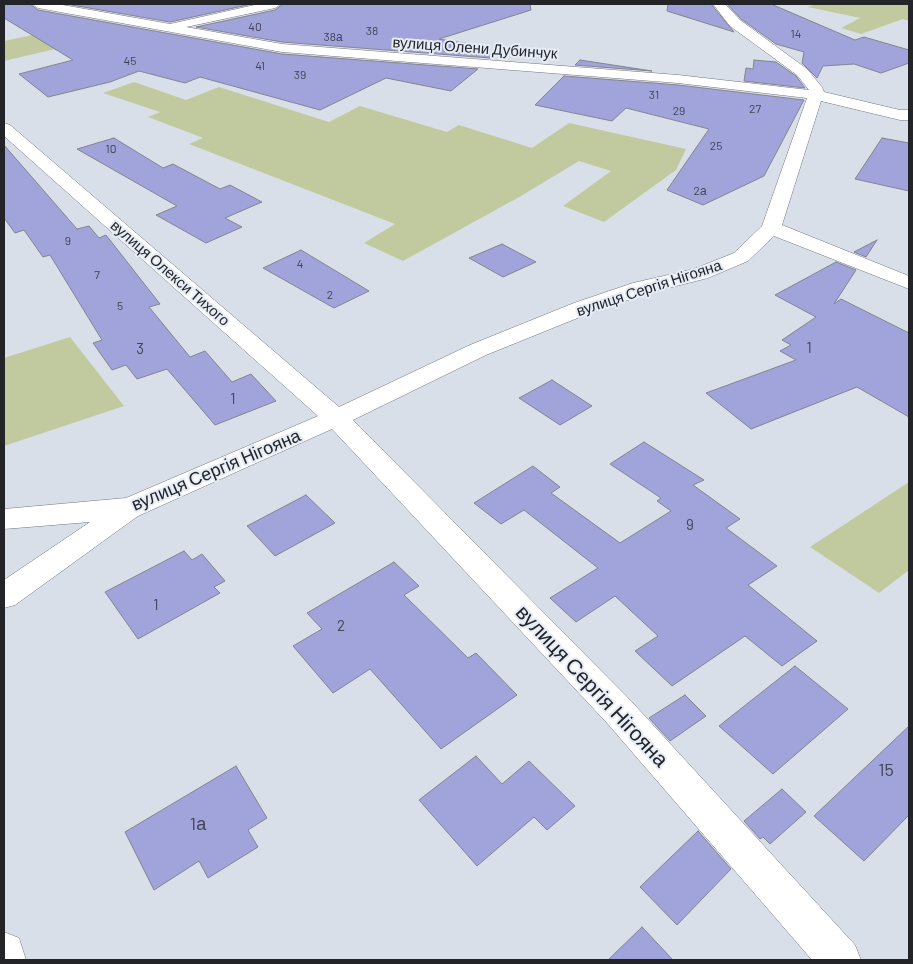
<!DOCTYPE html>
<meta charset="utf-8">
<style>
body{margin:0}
#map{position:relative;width:913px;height:964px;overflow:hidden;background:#d9dfe9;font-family:Barlow,sans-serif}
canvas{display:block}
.frame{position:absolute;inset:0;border:5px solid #222428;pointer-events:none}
</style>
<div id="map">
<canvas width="913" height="964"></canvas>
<div class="frame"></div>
</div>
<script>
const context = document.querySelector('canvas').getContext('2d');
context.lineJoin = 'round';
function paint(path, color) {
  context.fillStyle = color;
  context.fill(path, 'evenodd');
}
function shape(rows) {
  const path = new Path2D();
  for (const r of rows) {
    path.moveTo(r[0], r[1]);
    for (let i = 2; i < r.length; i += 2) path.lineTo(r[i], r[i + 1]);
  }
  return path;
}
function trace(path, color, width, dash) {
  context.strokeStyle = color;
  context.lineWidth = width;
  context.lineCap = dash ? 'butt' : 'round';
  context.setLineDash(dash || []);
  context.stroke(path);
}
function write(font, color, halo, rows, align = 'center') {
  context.font = font + ' Barlow,sans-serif';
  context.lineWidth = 4;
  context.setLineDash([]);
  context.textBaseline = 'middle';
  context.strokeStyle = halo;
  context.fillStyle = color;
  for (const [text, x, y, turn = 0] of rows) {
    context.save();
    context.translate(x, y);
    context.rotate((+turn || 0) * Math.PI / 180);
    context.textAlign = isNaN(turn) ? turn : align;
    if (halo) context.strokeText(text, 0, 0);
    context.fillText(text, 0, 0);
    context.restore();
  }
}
const green = shape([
 [816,4,909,4,909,21,903,19,861,34,841,28,860,18,808,7],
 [57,30,85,42,4,61,4,41],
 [134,82,186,100,219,87,329,122,360,106,447,132,459,125,532,148,569,123,686,149,676,170,604,222,563,206,611,171,579,161,521,196,403,261,364,243,395,224,189,144,203,138,148,117,160,112,103,93],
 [70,337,124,406,4,446,4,358],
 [909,482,909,570,879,593,810,547]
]);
const building = shape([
 [4,4,30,4,38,10,282,54,478,69,451,91,386,78,320,110,200,77,185,83,139,71,110,82,48,97,19,74,73,60,4,18,4,4],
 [66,4,252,4,170,22,66,4],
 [283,4,530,4,531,10,439,39,476,45,458,53,495,55,490,58,282,42,196,27,275,10,283,4],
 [668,4,711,4,734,32,667,11,668,4],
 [727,4,771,4,855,40,864,37,909,50,909,63,881,73,854,64,823,66,817,78,802,63,804,52,776,44,741,19,727,4],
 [580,60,652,71,575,65,580,60],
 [754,60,776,62,796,76,805,88,744,81,746,68,753,69,754,60],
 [564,76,678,85,804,100,764,176,703,205,667,190,709,129,626,108,612,121,535,105,564,76],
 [114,138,163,168,173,164,220,189,230,185,262,202,225,218,242,227,206,243,156,215,177,206,77,149,114,138],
 [882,138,909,143,909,191,855,179,882,138],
 [4,145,77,229,89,226,99,238,106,235,160,304,149,307,190,357,205,351,232,382,251,374,276,401,215,425,167,369,137,379,126,365,112,370,93,343,102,340,50,255,43,257,24,230,15,233,4,218,4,145],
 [877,240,866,257,854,252,877,240],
 [502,244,536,262,503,277,469,258,502,244],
 [301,250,369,291,334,308,263,268,301,250],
 [836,262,856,270,834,304,841,299,909,333,909,417,857,387,751,429,706,393,796,360,780,351,791,345,782,340,816,317,775,295,836,262],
 [552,380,592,406,560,425,519,398,552,380],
 [644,442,704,480,693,485,740,519,726,528,777,566,748,585,817,641,782,666,745,636,672,686,635,651,658,636,615,596,576,622,550,598,598,568,524,510,501,524,474,503,533,466,560,487,551,493,620,543,671,511,657,501,661,498,610,464,644,442],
 [306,495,335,523,275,556,247,526,306,495],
 [184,551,192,560,202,554,225,581,214,587,220,593,138,639,105,592,184,551],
 [394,562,419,586,404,595,468,658,476,653,517,695,441,749,370,669,333,693,293,646,322,629,307,613,394,562],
 [795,666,848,709,773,774,719,726,795,666],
 [685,695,706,716,670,741,649,718,685,695],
 [909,726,909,815,864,861,814,816,909,726],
 [476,756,502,784,529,761,575,806,547,830,534,817,477,866,419,800,476,756],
 [236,766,267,818,248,830,258,847,208,878,199,861,154,890,125,832,236,766],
 [782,789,806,812,770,844,763,837,760,839,744,821,782,789],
 [698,831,731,869,677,925,640,887,698,831],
 [642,927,673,960,608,960,642,927]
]);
const minor = shape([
 [32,4,57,4,170,24,259,4,281,4,275,8,186,27,282,44,678,75,809,90,797,75,730,26,713,4,725,4,740,20,807,69,822,87,824,92,900,110,909,110,909,120,900,120,821,101,782,225,909,276,909,289,774,236,748,261,708,278,648,293,590,313,486,355,353,420,631,701,855,945,861,960,812,960,607,723,332,429,138,516,15,605,4,608,4,580,90,522,4,529,4,509,126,498,318,416,4,136,4,123,10,125,339,407,470,345,574,303,633,283,694,269,734,253,762,226,807,98,678,83,282,52,38,8,32,4],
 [4,932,19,938,26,960,4,960,4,932]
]);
const farNumbernames = [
 ["40",255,27],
 ["38",372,31],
 ["14",796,34],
 ["38а",333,37],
 ["45",130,61],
 ["41",260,66],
 ["39",300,75],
 ["31",654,95],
 ["27",755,109],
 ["29",679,111],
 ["25",716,146],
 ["10",111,149],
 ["2а",700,191],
 ["9",68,241],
 ["4",300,264],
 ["7",97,275],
 ["2",330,295],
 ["5",120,306]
];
const farStreetnames = [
 ["вулиця Олени Дубинчук",475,48,4],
 ["вулиця Олекси Тихого",170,273,41],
 ["вулиця Сергія Нігояна",649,288,-18]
];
const numberNames = [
 ["1",809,348],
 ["3",140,349],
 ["1",233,399],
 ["9",690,525],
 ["1",156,605],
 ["2",341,626]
];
const streetNames = [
 ["вулиця Сергія Нігояна",216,470,-23]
];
const nearNumbernames = [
 ["15",886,770],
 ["1а",198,824]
];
const nearStreetnames = [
 ["вулиця Сергія Нігояна",592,686,47]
];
paint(green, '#c1ca9e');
paint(building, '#a1a3db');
trace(building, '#83848e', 1);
trace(minor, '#717780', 1);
paint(minor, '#fff');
write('12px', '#424455', null, farNumbernames);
write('15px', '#222428', '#e6ecf6', farStreetnames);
write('15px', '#424455', null, numberNames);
write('18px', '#222428', '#e6ecf6', streetNames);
write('18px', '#424455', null, nearNumbernames);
write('21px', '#222428', '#e6ecf6', nearStreetnames);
</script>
